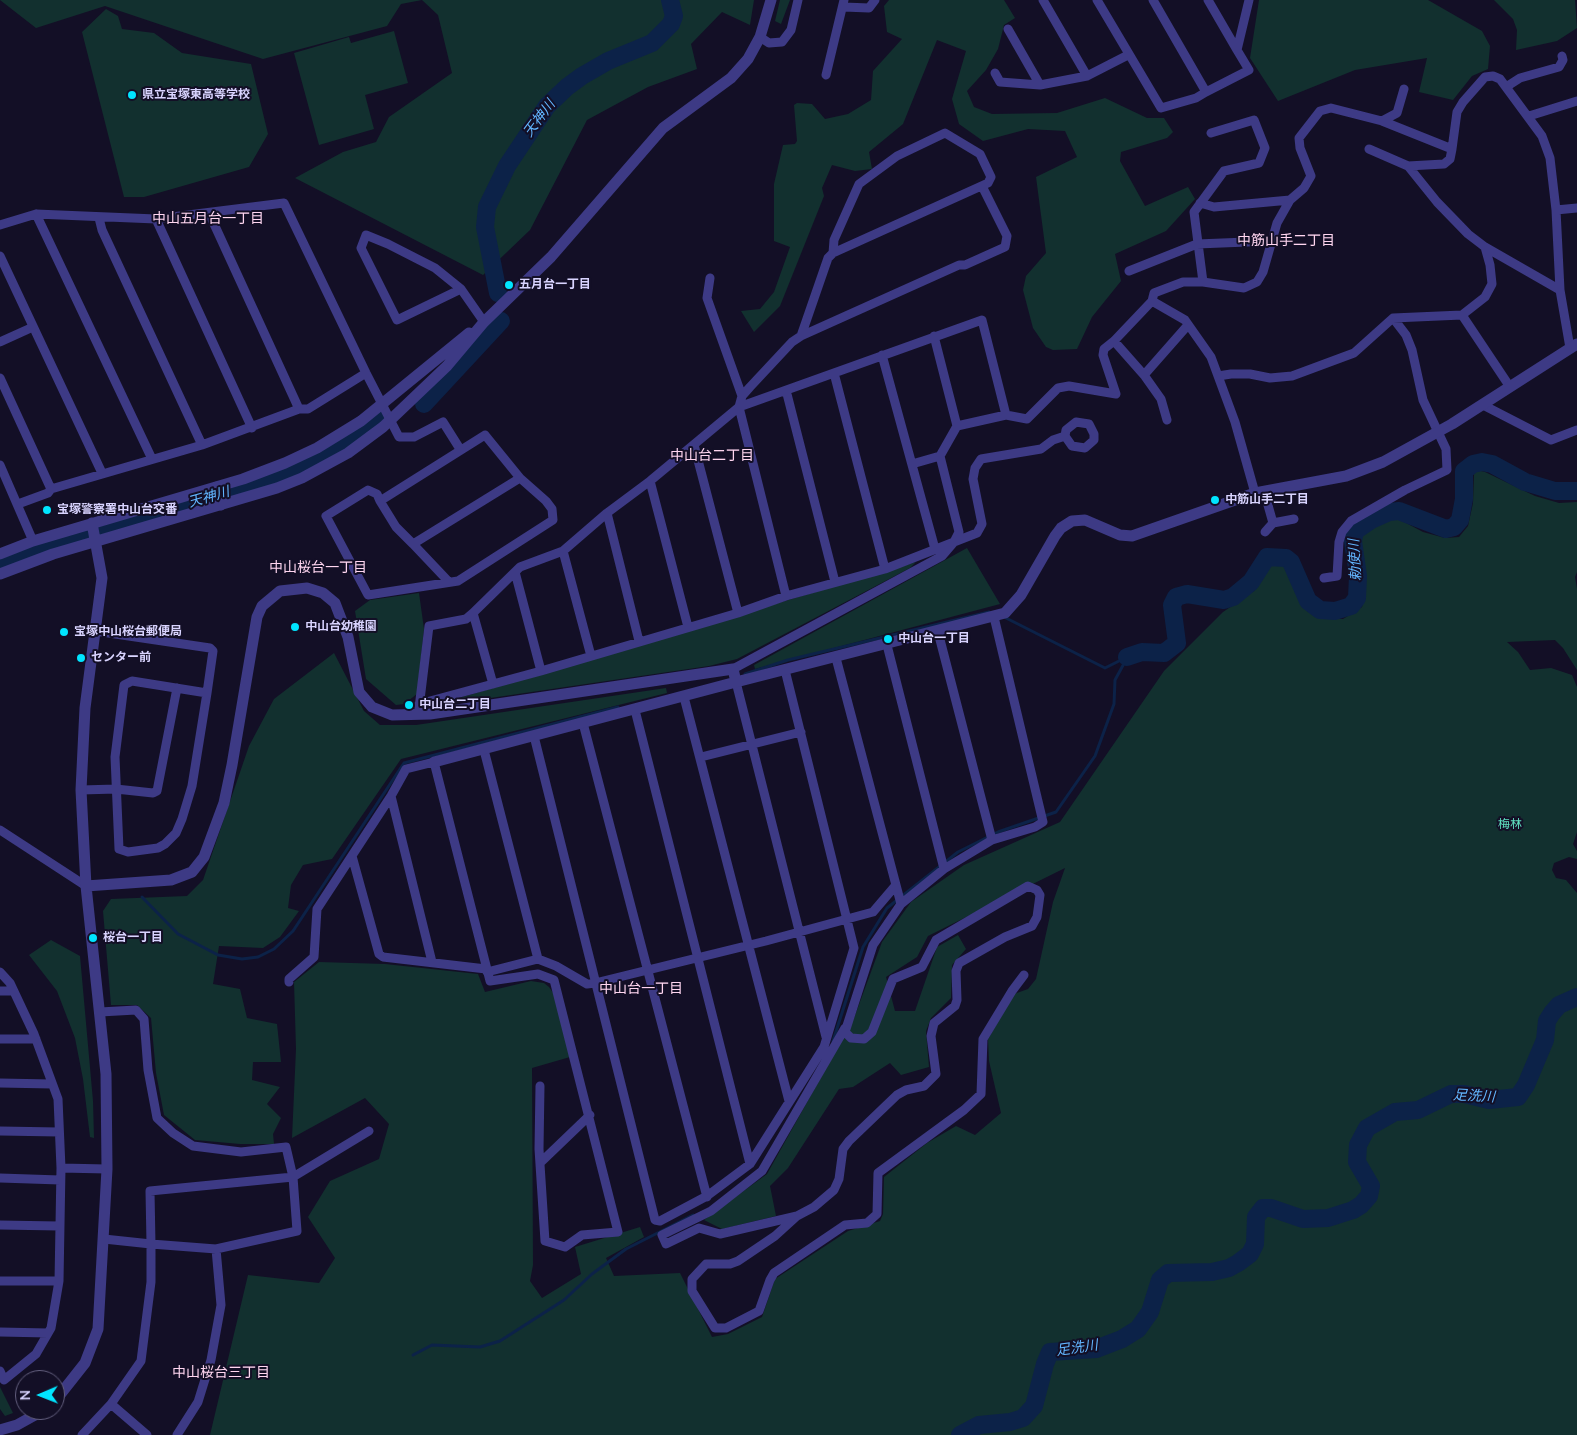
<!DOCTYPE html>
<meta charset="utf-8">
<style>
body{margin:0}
#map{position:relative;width:1577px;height:1435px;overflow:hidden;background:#130f26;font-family:"Nunito Sans",sans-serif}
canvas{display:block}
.north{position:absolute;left:15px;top:1370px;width:50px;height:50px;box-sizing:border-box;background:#130f26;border:1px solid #625e7d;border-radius:50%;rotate:269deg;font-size:14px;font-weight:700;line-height:20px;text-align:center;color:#d9d4ff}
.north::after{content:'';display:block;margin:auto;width:18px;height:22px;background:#00e5ff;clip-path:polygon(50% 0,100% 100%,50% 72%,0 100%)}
</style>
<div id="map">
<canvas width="1577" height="1435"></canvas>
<div class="north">N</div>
</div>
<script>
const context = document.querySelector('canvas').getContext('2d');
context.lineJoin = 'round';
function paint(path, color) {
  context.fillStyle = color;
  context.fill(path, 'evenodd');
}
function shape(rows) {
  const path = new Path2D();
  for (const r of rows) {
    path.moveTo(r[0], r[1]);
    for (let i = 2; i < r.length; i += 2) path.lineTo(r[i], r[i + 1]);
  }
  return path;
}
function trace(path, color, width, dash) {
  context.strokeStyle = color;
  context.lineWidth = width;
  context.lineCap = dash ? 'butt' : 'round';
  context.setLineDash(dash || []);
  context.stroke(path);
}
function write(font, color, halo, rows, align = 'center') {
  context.font = font + ' "Nunito Sans","Noto Sans JP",sans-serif';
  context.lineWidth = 4;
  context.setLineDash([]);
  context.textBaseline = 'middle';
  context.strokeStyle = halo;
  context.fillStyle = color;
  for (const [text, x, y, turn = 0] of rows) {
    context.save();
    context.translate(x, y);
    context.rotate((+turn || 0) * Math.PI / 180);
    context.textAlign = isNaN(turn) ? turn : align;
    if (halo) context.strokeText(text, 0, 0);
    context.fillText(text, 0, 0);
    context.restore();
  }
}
const green = shape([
 [0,0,754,0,750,25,722,12,691,44,697,69,648,87,587,120,530,230,483,275,295,178,343,152,376,142,389,117,452,73,438,15,422,0,401,4,387,26,263,59,105,6,36,28],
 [780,0,790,0,781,24,775,21],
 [889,0,1004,0,1015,18,1004,25,998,49,986,70,967,91,974,107,992,114,1057,113,1105,98,1147,118,1164,118,1173,132,1167,138,1121,152,1120,161,1145,206,1188,187,1195,199,1166,231,1115,254,1121,281,1092,317,1077,349,1053,350,1046,347,1033,328,1023,290,1026,276,1046,253,1036,177,1077,157,1065,131,1028,129,983,141,959,124,952,99,966,51,937,40,903,124,869,152,872,169,855,171,832,165,822,188,824,196,780,306,754,332,741,311,760,309,774,292,790,247,774,241,774,184,783,145,795,144,797,141,794,105,797,103,812,104,825,119,848,114,871,100,873,71,902,39,887,32,884,6],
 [1259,0,1428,0,1482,31,1490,46,1488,69,1472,76,1453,100,1419,92,1427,58,1355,70,1278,101,1250,58],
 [1494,0,1575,0,1577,28,1557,41,1516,50,1517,30,1513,19],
 [106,9,118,16,122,29,154,33,182,53,251,64,268,134,249,167,144,197,124,197,82,32],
 [394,31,408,83,365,95,374,129,319,145,294,53,349,37,351,43],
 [1477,470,1485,472,1535,496,1559,503,1577,502,1577,572,1575,577,1577,589,1577,670,1563,648,1555,640,1507,642,1518,652,1530,670,1551,668,1572,675,1577,687,1577,832,1573,844,1577,851,1577,859,1569,857,1554,863,1552,870,1556,878,1566,880,1577,893,1577,1435,210,1435,248,1275,319,1283,335,1258,308,1217,330,1181,379,1159,389,1124,365,1098,292,1138,296,1049,294,982,319,962,385,964,478,974,485,992,531,981,544,983,549,987,554,994,570,1057,532,1068,533,1265,530,1281,542,1298,581,1274,575,1247,640,1227,644,1237,606,1258,614,1276,680,1273,712,1337,728,1334,762,1317,775,1279,848,1231,880,1221,883,1214,884,1177,927,1143,956,1126,975,1135,1001,1113,989,1061,988,1039,1014,994,1028,989,1036,979,1053,902,1065,868,928,936,917,957,886,977,895,1011,915,1011,937,947,958,935,966,949,952,965,951,998,931,1018,926,1031,929,1067,901,1075,890,1063,853,1087,839,1089,788,1168,770,1186,776,1216,722,1229,704,1220,767,1174,854,1018,882,942,911,902,964,865,1060,822,1164,671,1223,612,1254,591,1266,568,1273,562,1285,564,1307,611,1319,618,1343,619,1362,607,1366,587,1359,544,1363,533,1384,520,1395,517,1423,532,1445,538,1459,537,1468,526,1473,503,1474,474],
 [967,548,1000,604,755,669,754,665],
 [916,562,910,568,737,659,709,666,429,707],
 [419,593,424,629,417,694,404,704,396,705,366,679,355,611,370,600],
 [334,653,364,711,380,725,416,725,666,688,667,693,401,759,332,859,303,865,291,885,288,908,299,911,280,937,263,948,219,946,213,984,240,989,247,1018,277,1024,281,1062,253,1062,252,1080,280,1087,267,1104,281,1118,273,1134,274,1144,240,1144,195,1140,164,1115,156,1073,151,1018,137,1005,111,1005,103,911,111,899,187,896,203,880,249,746,274,699],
 [51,940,80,956,93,1101,94,1138,90,1137,83,1079,75,1038,57,991,29,955],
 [0,1387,13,1413,5,1416,0,1409]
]);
const stream = shape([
 [1004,617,1105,668,1127,657],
 [745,674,788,660,989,612],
 [142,897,178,934,218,955,242,959,258,957,274,949,293,931,404,763,618,707],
 [833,1041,863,947,887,908,958,852,998,832,1056,812,1095,756,1114,704,1115,680,1127,658],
 [413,1355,432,1345,480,1347,500,1341,564,1300,592,1274,626,1249,693,1215]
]);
const river = shape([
 [498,293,485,227,487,207,507,166,547,106,567,87,582,76,608,61,652,43,671,24,674,16,670,0],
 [424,404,501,321],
 [0,563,28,551,269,480,324,456,379,419],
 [1127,657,1142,652,1164,653,1177,643,1172,605,1176,597,1187,594,1224,600,1233,597,1251,582,1267,557,1286,558,1291,562,1308,601,1320,610,1335,611,1351,606,1357,598,1358,576,1353,541,1355,531,1371,520,1389,512,1399,511,1446,529,1454,527,1460,520,1464,499,1464,471,1473,464,1482,462,1492,464,1525,482,1555,491,1577,491],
 [960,1435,979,1425,1010,1422,1023,1418,1034,1406,1045,1364,1050,1352,1096,1349,1122,1339,1138,1329,1150,1312,1160,1280,1168,1273,1212,1272,1229,1268,1238,1263,1250,1254,1255,1244,1256,1217,1263,1208,1271,1208,1303,1219,1328,1218,1353,1210,1361,1205,1369,1196,1371,1186,1357,1162,1358,1145,1367,1128,1395,1112,1418,1110,1451,1094,1464,1094,1489,1100,1518,1097,1526,1085,1545,1040,1547,1021,1552,1013,1559,1005,1577,997]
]);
const minor = shape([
 [1043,0,1087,76],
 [1097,0,1161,108,1196,98,1206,92],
 [1153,0,1206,92,1249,70,1237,50,1249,0],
 [1208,0,1237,50],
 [844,7,869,8,875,0],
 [1008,29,1040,85],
 [760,37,769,43,782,42,791,30,798,0],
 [995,73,1000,82,1040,85,1087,76,1128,55],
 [826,75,844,0],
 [1506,87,1520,78,1559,67,1563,60,1562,56],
 [1529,116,1577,101],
 [1382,121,1397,113,1404,89],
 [1211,133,1254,120,1265,148,1259,163,1224,171,1194,212,1203,282,1244,288,1257,282,1263,272,1277,223,1290,200,1304,188,1311,176,1300,148,1299,138,1320,111,1331,108,1382,121,1452,149,1450,159,1444,164,1408,166,1437,202,1468,234,1485,247,1560,290],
 [1369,149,1408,166],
 [1452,149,1457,112,1463,102,1485,77,1493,76,1500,79,1542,136,1550,158,1556,210,1560,290,1570,348],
 [1200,203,1214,207,1290,200],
 [1556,210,1577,208],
 [209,213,299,409],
 [36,214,152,459],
 [99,218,102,230,202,445],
 [156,219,252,428],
 [0,225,36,214,156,219,284,203,366,373,399,437,414,437,443,422,460,449],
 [0,256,102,473],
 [1129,271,1197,244,1272,241],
 [710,278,707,298,742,396],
 [461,289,435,268,388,244,366,235,361,248,397,320,461,289,484,322],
 [1152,301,1185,320,1211,357,1235,422,1255,493],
 [1462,315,1485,297,1492,284,1490,265,1485,247],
 [801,336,959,265,965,265,1005,247,1007,236,982,186],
 [934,336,957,426],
 [1114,341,1144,375,1161,399,1167,420],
 [0,342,33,327],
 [882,355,935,549],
 [834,373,885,569],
 [1144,375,1188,325],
 [1218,376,1231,374,1250,374,1270,378,1292,376,1354,353,1393,318,1462,315,1510,387],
 [0,378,51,489],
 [786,390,835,582],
 [1483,405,1551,440,1577,430],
 [1006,415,1027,419,1058,388,1069,386,1116,394,1103,355,1104,349,1114,341,1152,301,1154,293,1183,282,1203,282],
 [485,435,520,478,546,501,552,509,553,520,458,581,368,595,326,516,368,490,377,494,380,501,485,435],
 [694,445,738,613],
 [0,465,33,541],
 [650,481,688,627],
 [217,486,221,506],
 [1264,491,1273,523],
 [380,501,396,527,413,544,520,478],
 [18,504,48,493,51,489,202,445,299,409,308,409,366,373],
 [607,513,639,641],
 [1265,532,1273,523,1294,519],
 [413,544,449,582],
 [563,551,591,656],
 [515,572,541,671],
 [1324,578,1337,576,1339,542,1342,532,1351,521,1405,490,1447,470,1446,449,1423,400,1412,350,1406,335,1393,318],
 [786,596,739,407,982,320,1006,415,957,426,940,456,912,464],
 [994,617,1043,822,1035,827,992,840,944,869,901,904,873,945,845,1032,851,1038,864,1039,872,1032,893,979,922,967,936,940,1028,886,1037,890,1040,895,1037,917,1032,926,1005,937,959,963,956,971,957,1000,955,1006,934,1023,931,1036,936,1074,924,1086,906,1090,897,1095,849,1141,843,1149,839,1179,834,1190,814,1207,797,1216,775,1236,738,1261,730,1264,706,1264,692,1279,692,1291,715,1328,726,1328,759,1311,770,1280,774,1273,845,1225,867,1223,877,1214,878,1173,964,1110,981,1094,983,1039,1012,991,1024,975],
 [95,631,210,648,213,651,207,693,192,786,182,819,176,833,165,844,158,848,128,852,119,849,115,757,124,685,132,681,207,693],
 [938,632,992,840],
 [887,645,944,869],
 [836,658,901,904],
 [733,669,942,556,954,542,977,533,982,524,973,479,975,468,981,459,1041,449,1053,440,1065,436,1066,430,1076,422,1089,424,1094,434,1094,440,1085,448,1072,446,1065,436],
 [736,682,826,1037],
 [493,684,473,613,520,567,563,551,607,513,650,481,739,407,742,396,750,387,792,342,801,336,828,258,833,253,834,240,859,184,897,156,945,133,980,154,991,177,988,183,833,253],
 [684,697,789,1101],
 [419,704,541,671,738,613,786,596,885,569,954,542,959,532,940,456],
 [419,708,429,626,466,619,473,613],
 [635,710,750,1164],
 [583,723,707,1197],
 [534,736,655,1220,660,1221,707,1196,750,1164,824,1047,854,948,785,670],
 [484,750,538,959],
 [701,757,801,732],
 [81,790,116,789,153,793,157,791,177,688],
 [391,796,432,962],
 [0,830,86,886],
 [352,856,379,954,383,957,486,969],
 [0,972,10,983,34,1034,58,1099,61,1168,59,1281,51,1328,36,1354,4,1380,0,1371],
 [487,972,538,959,556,966,587,984,595,983,766,941,873,912,896,885],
 [289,982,289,979,314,957,317,909,391,796,406,769,434,762,490,981,538,974,554,980,618,1232,582,1235,565,1247,545,1241,539,1149,540,1086],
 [0,991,13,991],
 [100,1012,136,1010,144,1019,148,1070,157,1118,173,1133,193,1146,241,1152,286,1147,293,1177,369,1131],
 [0,1039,36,1039],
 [0,1083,52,1084],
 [0,1131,59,1132],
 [540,1163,590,1115],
 [61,1168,107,1169],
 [0,1178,60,1180],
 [797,1216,720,1234,699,1228,666,1244,662,1235,711,1211,762,1171,845,1028],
 [0,1225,59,1226],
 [104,1239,151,1244,216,1249,297,1231,293,1177,150,1191,151,1244,151,1282,141,1361,111,1404,147,1435],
 [0,1281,59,1281],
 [0,1332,48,1333],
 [82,1435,111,1404],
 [177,1435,198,1402,211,1360,221,1305,216,1249]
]);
const tertiary = shape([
 [0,554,33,541,243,479,285,463,317,448,361,421,469,333],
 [0,574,53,554,277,488,302,478,348,453,383,427,447,366,484,322,551,257,663,128,731,78,748,59,760,37,771,0],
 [434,762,736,682],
 [86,886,171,880,192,872,204,857,224,803,232,765,257,617,262,606,280,591,307,588,323,593,335,603,348,637,359,692,372,707,392,715,430,714,733,669,736,682,1005,613,1021,595,1055,536,1061,528,1072,521,1085,520,1120,535,1132,536,1255,493,1346,476,1383,462,1452,424,1577,344],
 [55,1401,85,1363,98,1329,107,1169,106,1074,86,886,81,790,85,708,102,578,92,523],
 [0,1430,17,1425,44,1410]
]);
const markers = [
 [132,95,5,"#00e5ff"],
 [509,285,5,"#00e5ff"],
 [1215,500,5,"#00e5ff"],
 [47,510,5,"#00e5ff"],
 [295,627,5,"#00e5ff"],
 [64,632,5,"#00e5ff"],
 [888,639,5,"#00e5ff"],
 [81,658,5,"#00e5ff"],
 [409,705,5,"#00e5ff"],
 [93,938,5,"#00e5ff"]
];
const poiNames = [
 ["県立宝塚東高等学校",142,95],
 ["五月台一丁目",519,285],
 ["中筋山手二丁目",1225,500],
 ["宝塚警察署中山台交番",57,510],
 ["中山台幼稚園",305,627],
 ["宝塚中山桜台郵便局",74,632],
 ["中山台一丁目",898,639],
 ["センター前",91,658],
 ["中山台二丁目",419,705],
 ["桜台一丁目",103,938]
];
const parkNames = [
 ["梅林",1510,825]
];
const waterNames = [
 ["天神川",540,119,-53],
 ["天神川",209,498,-16],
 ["勅使川",1356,560,-93],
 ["足洗川",1474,1097,3],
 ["足洗川",1077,1349,-8]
];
const neighbourhoodNames = [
 ["中山五月台一丁目",208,220],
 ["中筋山手二丁目",1286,242],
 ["中山台二丁目",712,457],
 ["中山桜台一丁目",318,569],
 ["中山台一丁目",641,990],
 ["中山桜台三丁目",221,1374]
];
paint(green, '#12302f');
trace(stream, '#0c2248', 3);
trace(river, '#0c2248', 18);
trace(minor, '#3d3a85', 9);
trace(tertiary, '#3d3a85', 11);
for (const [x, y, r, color] of markers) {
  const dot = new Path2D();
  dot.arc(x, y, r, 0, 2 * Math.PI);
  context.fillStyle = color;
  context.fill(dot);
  trace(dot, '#130f26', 2);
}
write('bold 12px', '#d9d4ff', '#130f26', poiNames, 'left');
write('12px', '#5fe0c0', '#130f26', parkNames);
write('italic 14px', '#62b6ff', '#130f26', waterNames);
write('14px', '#ffd6f0', '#130f26', neighbourhoodNames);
</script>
